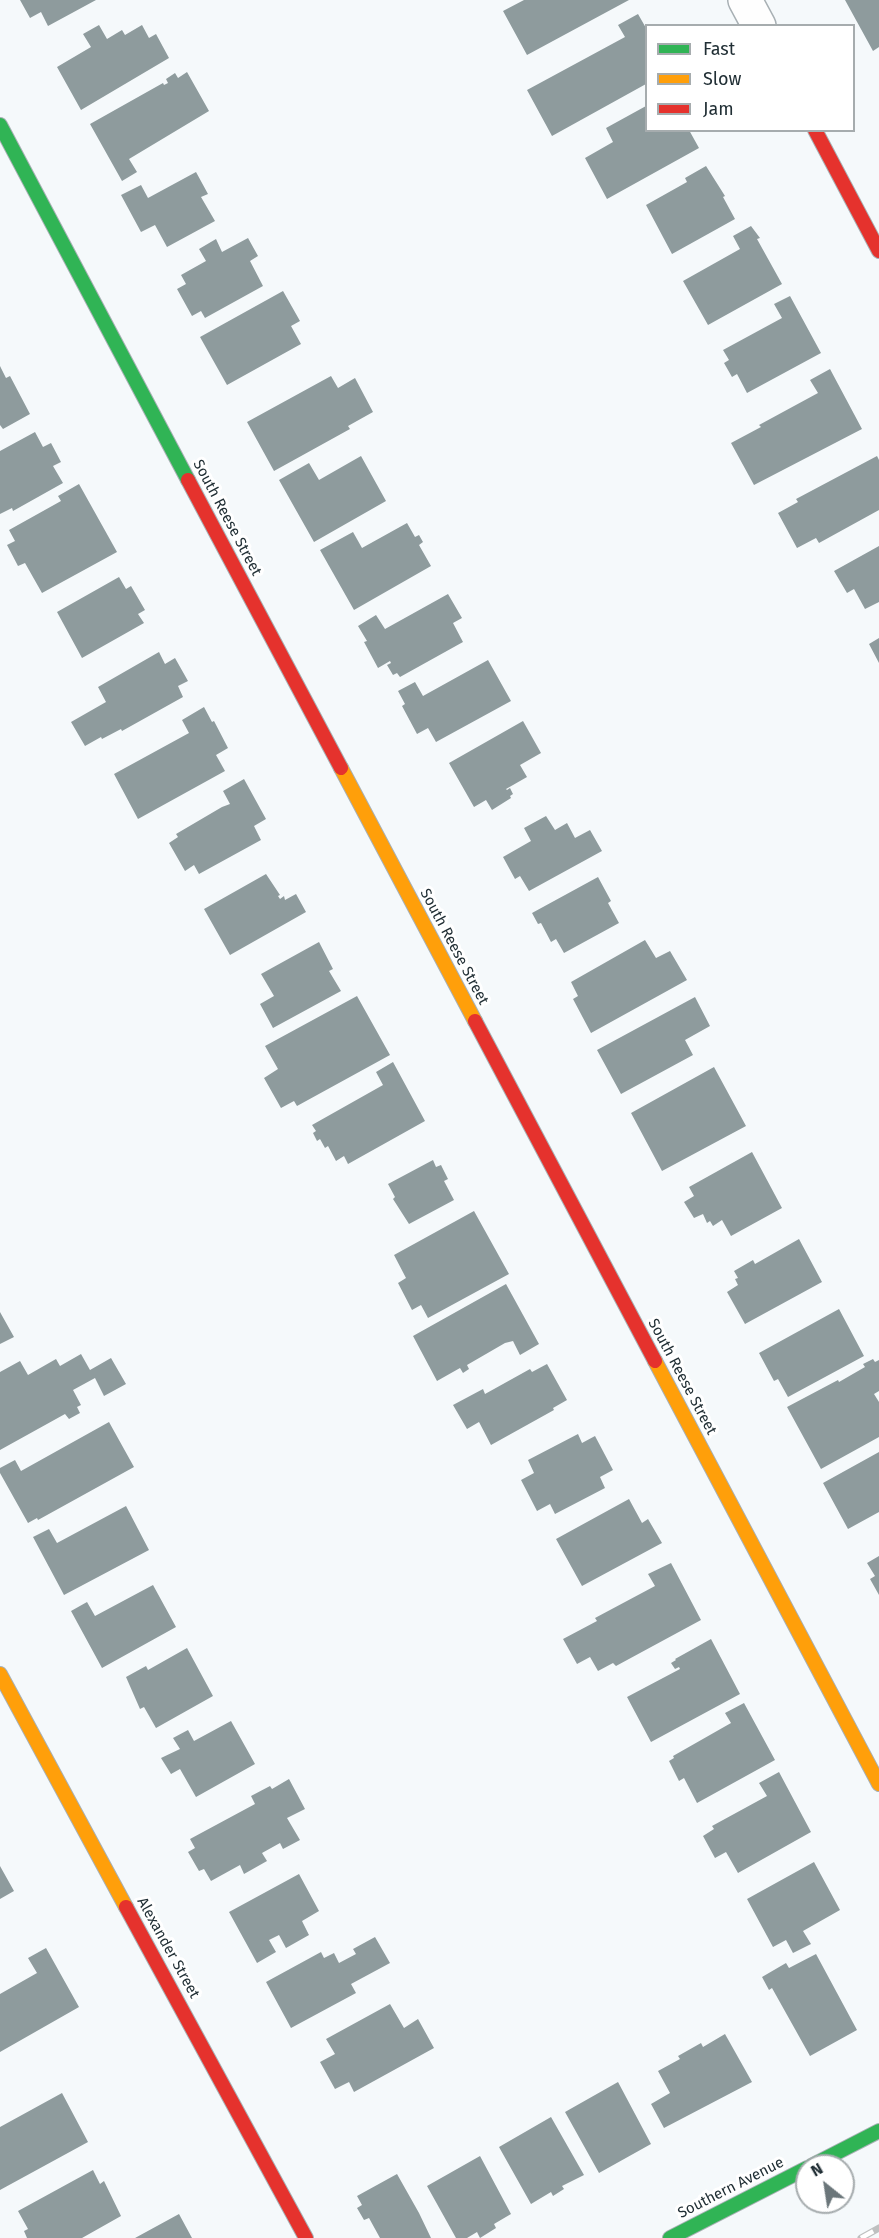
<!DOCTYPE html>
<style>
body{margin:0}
#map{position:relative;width:879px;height:2238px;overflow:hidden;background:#f5f9fb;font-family:"Fira Sans",sans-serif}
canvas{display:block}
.legend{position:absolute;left:645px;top:24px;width:210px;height:108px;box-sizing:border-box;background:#fff;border:2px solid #a6acae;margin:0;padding:8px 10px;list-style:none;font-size:18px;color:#212f35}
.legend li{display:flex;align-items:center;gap:12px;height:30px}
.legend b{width:30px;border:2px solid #a6acae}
.north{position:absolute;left:795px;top:2154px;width:60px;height:60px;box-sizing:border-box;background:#fff;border:2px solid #a6acae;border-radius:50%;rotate:330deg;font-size:16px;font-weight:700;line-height:24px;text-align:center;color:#212f35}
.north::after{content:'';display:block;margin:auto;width:21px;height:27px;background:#6b767a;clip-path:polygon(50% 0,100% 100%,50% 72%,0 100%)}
</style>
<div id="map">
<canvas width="879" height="2238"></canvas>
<ul class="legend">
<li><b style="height:8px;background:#30b455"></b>Fast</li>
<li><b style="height:8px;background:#ff9f0a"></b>Slow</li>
<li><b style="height:8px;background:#e5322d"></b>Jam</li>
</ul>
<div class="north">N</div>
</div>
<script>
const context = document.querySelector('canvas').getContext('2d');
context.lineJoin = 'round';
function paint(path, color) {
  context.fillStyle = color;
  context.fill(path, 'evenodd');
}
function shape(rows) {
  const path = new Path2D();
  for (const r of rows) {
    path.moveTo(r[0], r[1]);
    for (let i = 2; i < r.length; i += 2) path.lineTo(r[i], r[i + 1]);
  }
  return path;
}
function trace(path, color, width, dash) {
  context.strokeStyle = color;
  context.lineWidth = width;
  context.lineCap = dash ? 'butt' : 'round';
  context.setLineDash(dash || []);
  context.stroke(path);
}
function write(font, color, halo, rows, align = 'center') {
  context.font = font + ' "Fira Sans",sans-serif';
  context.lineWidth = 6;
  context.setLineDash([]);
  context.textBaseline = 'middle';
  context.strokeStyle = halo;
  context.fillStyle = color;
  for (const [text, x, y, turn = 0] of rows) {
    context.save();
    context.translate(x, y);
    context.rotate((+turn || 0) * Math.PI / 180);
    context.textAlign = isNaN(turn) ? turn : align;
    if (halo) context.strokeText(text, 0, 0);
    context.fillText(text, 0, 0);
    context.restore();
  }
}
const building = shape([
 [20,0,96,0,48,26,41,12,30,18],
 [524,0,629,0,527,55,503,11],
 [845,0,879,0,879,47,873,51],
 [638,14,646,28,646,84,552,136,527,90,625,37,618,25],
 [99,25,107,39,122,30,125,35,142,25,149,38,156,34,169,58,81,110,57,67,91,47,83,34],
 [187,72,209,111,129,159,137,172,122,181,90,124,163,83,164,85,168,83,166,79,175,73,178,78],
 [646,106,646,130,689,130,699,148,607,199,585,158,613,142,606,128],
 [706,166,725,196,723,197,735,219,672,254,646,205,687,182,685,178],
 [196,172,208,194,201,197,215,221,167,247,155,225,141,232,121,195,141,185,148,198],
 [751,226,760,238,757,239,782,284,708,325,683,281,740,249,733,236],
 [248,238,258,256,250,261,263,286,205,318,201,311,192,316,177,289,186,284,181,275,206,261,199,249,216,239,222,252],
 [283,291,300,321,291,326,301,344,227,385,200,337],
 [790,296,821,353,747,393,737,374,732,377,724,363,729,360,723,350,782,318,774,304],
 [0,366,6,378,10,376,30,414,3,429,0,425],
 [830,369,862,429,754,485,731,443,761,427,759,425,818,393,810,380],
 [331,376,338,388,355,378,373,412,348,426,350,429,274,471,247,422],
 [35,432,43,447,51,443,61,462,53,466,63,483,13,511,12,508,0,514,0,451],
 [361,456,386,501,314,542,279,480,309,463,319,480],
 [877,456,879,460,879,510,819,543,816,538,797,548,778,513,798,502,796,499],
 [79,484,117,552,42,593,25,563,18,566,7,545,15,541,9,530,61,501,58,496],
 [407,523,415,537,419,535,423,542,419,545,431,566,354,610,320,550,353,532,362,548],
 [879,546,879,602,865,609,854,589,847,593,834,571],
 [119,577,126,589,131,586,145,610,138,614,144,623,82,658,57,612],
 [448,594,462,618,453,623,463,642,400,677,397,673,393,675,387,665,391,663,390,661,378,668,364,642,367,641,358,626,376,615,385,629],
 [879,638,879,663,869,644],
 [159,652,165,664,175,658,188,681,178,686,183,697,122,731,121,729,102,739,101,737,85,746,71,722,106,702,98,687],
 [488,660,511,701,436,742,428,728,417,734,402,706,405,704,398,691,415,682,423,696],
 [204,707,212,722,214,721,228,748,216,755,225,771,138,819,114,774,189,733,182,720],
 [523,721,541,753,520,765,527,777,506,789,507,790,510,788,513,794,510,796,511,798,492,810,486,800,474,807,449,763],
 [244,779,266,819,254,826,261,840,199,874,194,865,185,871,169,843,178,837,176,834,222,807,230,804,223,791],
 [546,816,555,830,567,823,575,838,590,830,602,851,529,891,520,876,515,879,503,857,531,841,524,828],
 [266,874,280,895,278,896,280,899,284,896,285,900,296,894,306,912,230,955,204,909],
 [598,877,611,901,608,903,619,923,564,953,556,939,551,942,541,923,538,924,532,913],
 [645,940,656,958,670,951,687,980,591,1033,573,999,578,996,571,982],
 [319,942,333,969,329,971,341,991,273,1028,260,1004,274,996,261,974],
 [357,996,390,1055,297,1106,294,1101,281,1108,264,1078,278,1069,265,1046],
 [695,997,710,1026,685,1040,693,1055,621,1094,597,1050],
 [393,1062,425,1121,348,1164,344,1156,336,1161,328,1146,325,1148,320,1139,317,1141,313,1133,316,1131,312,1125,383,1085,376,1072],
 [714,1067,746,1126,662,1171,631,1113],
 [752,1152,782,1208,731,1236,722,1220,713,1226,710,1221,707,1223,703,1214,694,1218,684,1202,694,1196,689,1187],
 [433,1160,436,1167,441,1165,448,1179,444,1181,454,1200,409,1224,393,1199,395,1197,388,1184],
 [474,1211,509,1274,428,1318,421,1305,412,1310,398,1283,406,1278,394,1255],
 [799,1239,822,1282,745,1324,727,1292,738,1285,735,1279,738,1278,734,1271,753,1260,755,1264],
 [506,1284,539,1344,520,1355,513,1341,505,1343,467,1365,469,1369,463,1373,460,1368,437,1381,413,1336],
 [839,1309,864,1356,788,1397,778,1379,774,1381,759,1353],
 [0,1312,14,1337,0,1344],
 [81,1354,90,1370,111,1358,126,1384,104,1396,95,1378,73,1390,81,1405,77,1407,80,1413,69,1419,65,1414,0,1450,0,1372,20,1361,28,1375,56,1359,60,1366],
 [873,1359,875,1362,879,1360,879,1391,874,1394,879,1402,879,1437,821,1469,787,1407,838,1380,839,1382,865,1367,863,1364],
 [547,1364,567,1400,553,1408,554,1410,491,1445,479,1422,467,1429,453,1405,483,1389,485,1394,530,1369,532,1372],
 [109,1422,134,1467,38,1520,37,1518,28,1523,0,1473,0,1468,15,1460,21,1471],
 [578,1434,582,1443,595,1436,613,1470,600,1477,605,1488,555,1514,550,1504,537,1511,521,1480,534,1473,528,1460],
 [879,1452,879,1512,848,1529,823,1483],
 [629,1499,642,1523,648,1519,662,1543,582,1586,556,1539],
 [126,1506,149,1550,64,1595,33,1537,49,1529,57,1543],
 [879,1556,879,1595,870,1579,875,1576,867,1563],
 [671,1563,701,1620,616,1666,613,1663,598,1671,590,1657,577,1664,563,1639,597,1621,595,1618,655,1586,648,1574],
 [153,1585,176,1627,102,1668,71,1611,87,1602,95,1616],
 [711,1639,740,1694,651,1742,627,1697,680,1669,679,1667,675,1669,671,1663,676,1660,675,1659],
 [187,1648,213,1696,156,1728,144,1707,140,1709,126,1677,146,1666,148,1670],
 [744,1703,775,1760,697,1803,684,1778,679,1781,669,1761,674,1758,673,1756,731,1723,725,1713],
 [231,1721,255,1764,196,1797,180,1769,171,1774,161,1758,180,1749,173,1738,188,1730,194,1741],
 [779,1772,811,1832,738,1873,726,1852,715,1858,703,1836,714,1829,712,1826,767,1796,759,1783],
 [289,1779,305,1809,287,1818,300,1840,283,1849,280,1843,262,1853,267,1861,244,1874,240,1865,211,1881,204,1869,199,1871,188,1852,195,1848,190,1839,255,1804,251,1796,270,1786,272,1789],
 [814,1862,840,1910,803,1931,811,1944,793,1953,786,1940,773,1947,747,1899],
 [0,1866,14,1891,0,1899],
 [299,1874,319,1911,302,1921,309,1935,286,1948,279,1935,269,1940,276,1952,257,1963,229,1912],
 [375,1937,390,1963,351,1984,356,1993,291,2028,266,1982,321,1952,324,1958,334,1953,339,1963,356,1954,353,1949],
 [46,1948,79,2007,0,2052,0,1994,37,1973,28,1958],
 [816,1954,857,2030,810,2056,772,1988,769,1990,762,1977,786,1963,789,1968],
 [390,2004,404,2028,418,2019,434,2048,354,2092,349,2082,335,2089,320,2062,335,2054,326,2039],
 [725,2034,752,2082,664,2128,651,2104,670,2093,658,2071,680,2059,678,2056,701,2043,703,2047],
 [618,2082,651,2144,599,2173,565,2112],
 [62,2093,88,2142,0,2190,0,2127],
 [551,2117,584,2175,562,2186,564,2189,553,2196,551,2192,531,2204,499,2147],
 [480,2156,511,2214,494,2224,496,2228,480,2238,477,2232,467,2238,456,2238,427,2186],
 [93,2170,100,2184,104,2181,121,2216,82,2238,27,2238,24,2231,28,2229,18,2211],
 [397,2174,419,2213,431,2238,380,2238,369,2218,364,2220,357,2208,362,2205,357,2196],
 [179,2214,192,2238,135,2238]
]);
const street = shape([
 [745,0,759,26]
]);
const fast = shape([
 [0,125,188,480],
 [811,2166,879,2131],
 [670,2238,807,2168]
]);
const slow = shape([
 [341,768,475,1021],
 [655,1361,879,1784],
 [0,1674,126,1907]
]);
const jam = shape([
 [815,130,879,251],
 [188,480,341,768],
 [475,1021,655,1361],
 [126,1907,306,2238]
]);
const rail = shape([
 [861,2238,879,2228]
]);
const streetNames = [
 ["South Reese Street",227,518,62],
 ["South Reese Street",454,947,62],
 ["South Reese Street",682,1377,62],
 ["Alexander Street",168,1948,61],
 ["Southern Avenue",731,2188,-27]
];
paint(building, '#8e9b9d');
trace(street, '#a8b0b4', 36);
trace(fast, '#a8b0b4', 16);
trace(slow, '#a8b0b4', 16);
trace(jam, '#a8b0b4', 16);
trace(street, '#fefefe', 33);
trace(fast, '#30b455', 14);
trace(slow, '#ff9f0a', 14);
trace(jam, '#e5322d', 14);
trace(rail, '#bec0c0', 7);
trace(rail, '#fff', 4.5, [14]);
write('15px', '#212f35', '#fff', streetNames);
</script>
